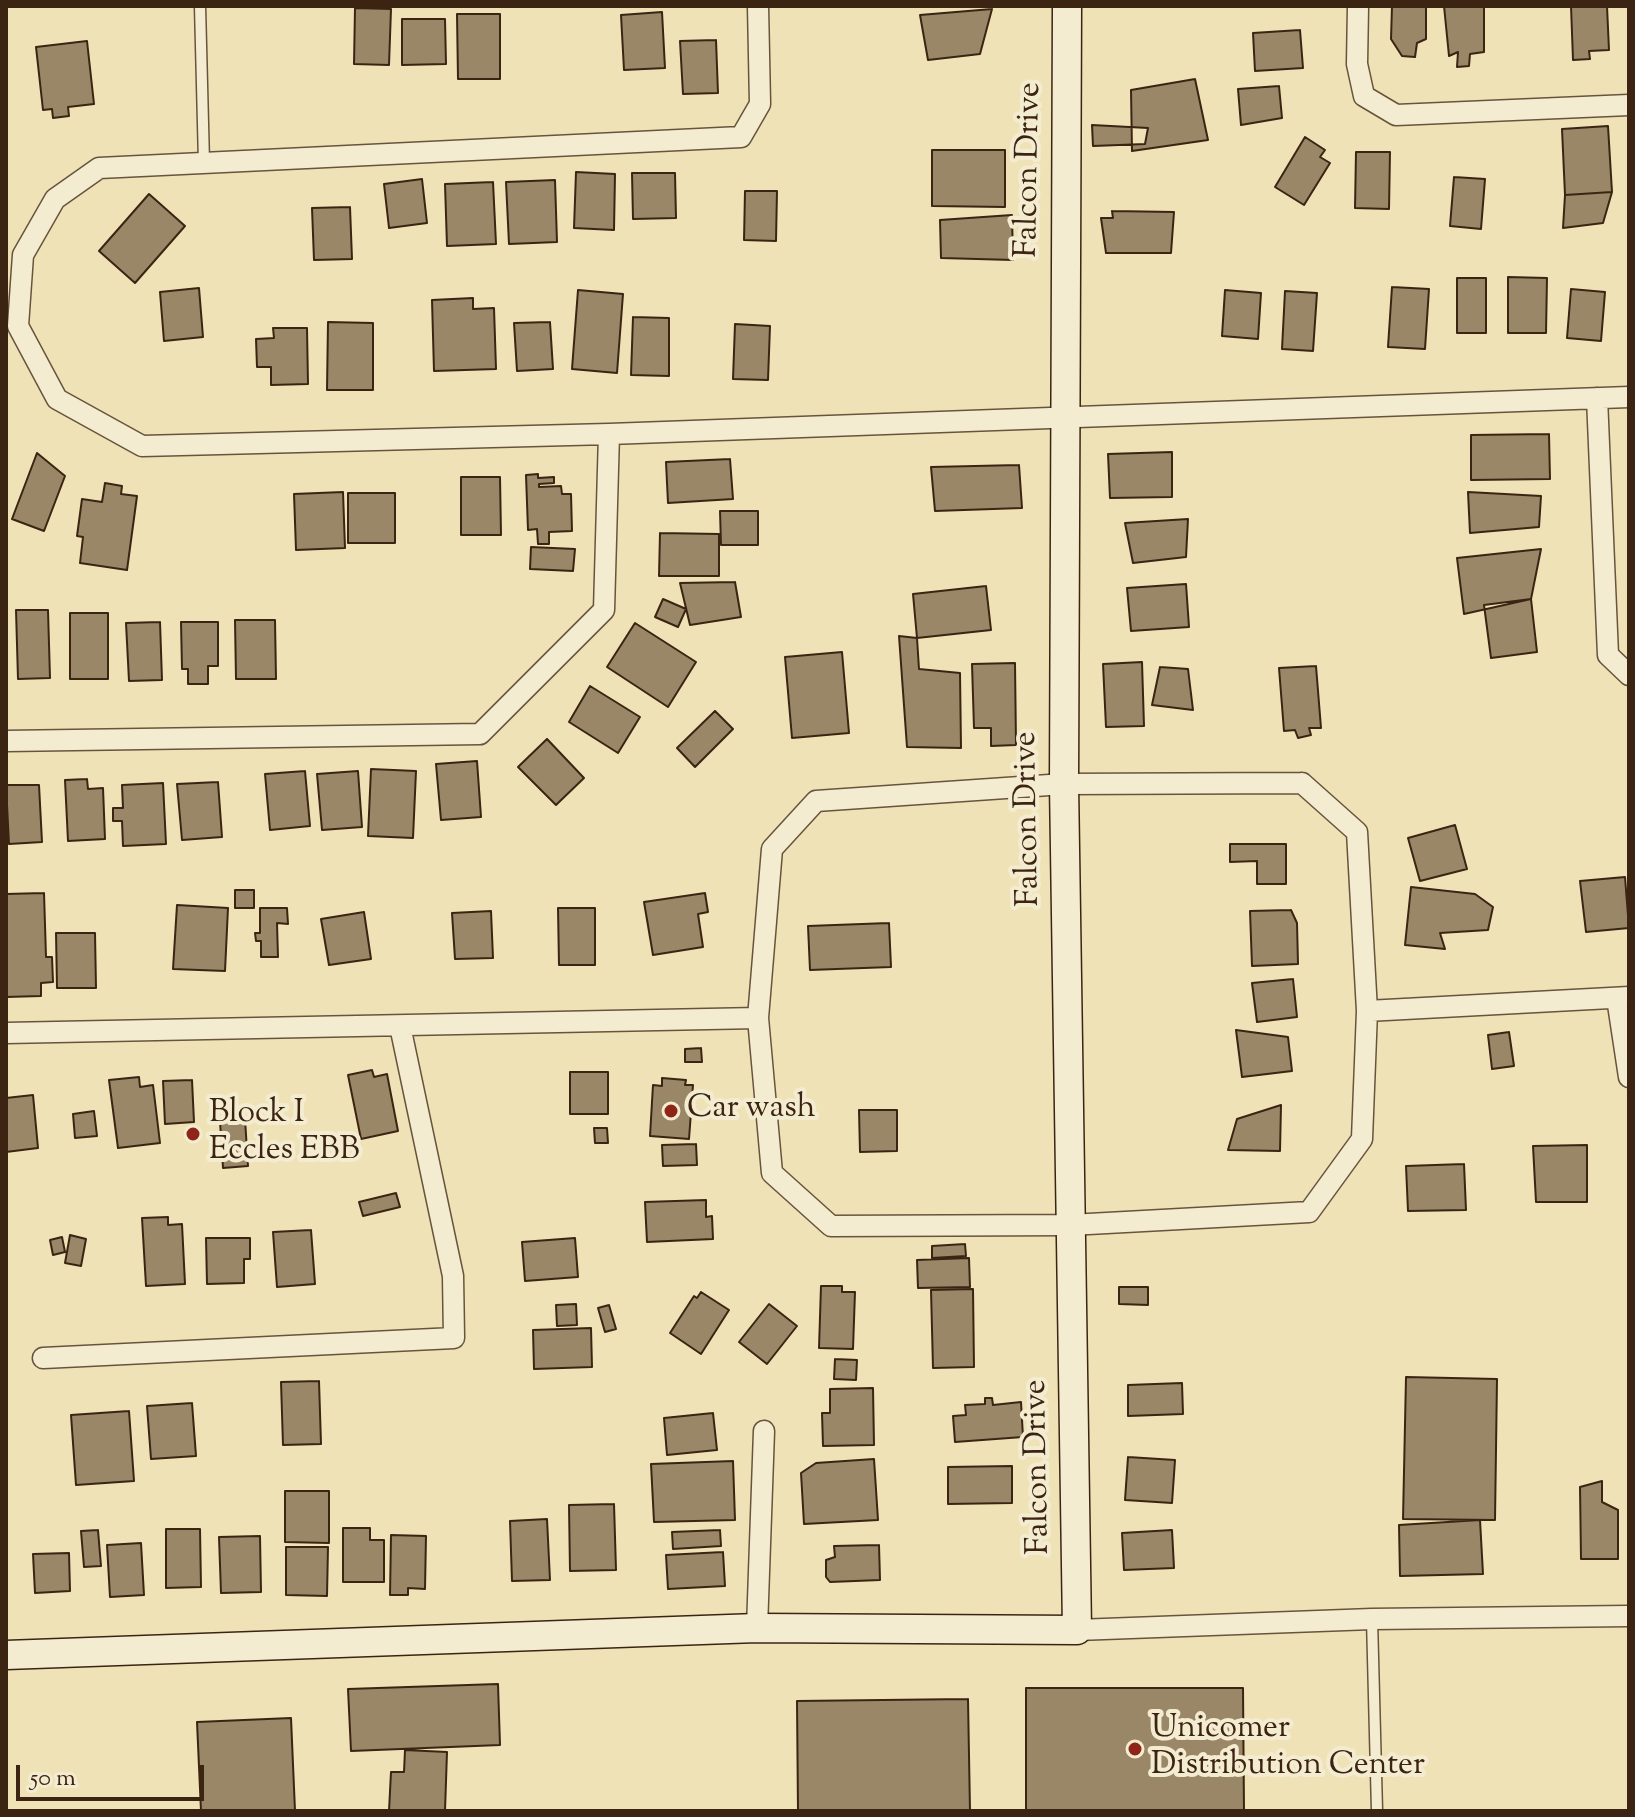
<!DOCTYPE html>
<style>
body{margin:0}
#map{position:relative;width:1635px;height:1817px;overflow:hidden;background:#eee2b6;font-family:"Sorts Mill Goudy",serif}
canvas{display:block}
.frame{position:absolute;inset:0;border:8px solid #3c2413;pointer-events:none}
.scale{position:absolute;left:16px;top:1765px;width:188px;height:36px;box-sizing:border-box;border:4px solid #3c2413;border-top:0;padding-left:10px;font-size:24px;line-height:28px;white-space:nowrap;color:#3c2413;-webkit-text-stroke:6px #f4ecd0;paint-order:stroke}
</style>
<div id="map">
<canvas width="1635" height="1817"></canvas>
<div class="frame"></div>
<div class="scale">50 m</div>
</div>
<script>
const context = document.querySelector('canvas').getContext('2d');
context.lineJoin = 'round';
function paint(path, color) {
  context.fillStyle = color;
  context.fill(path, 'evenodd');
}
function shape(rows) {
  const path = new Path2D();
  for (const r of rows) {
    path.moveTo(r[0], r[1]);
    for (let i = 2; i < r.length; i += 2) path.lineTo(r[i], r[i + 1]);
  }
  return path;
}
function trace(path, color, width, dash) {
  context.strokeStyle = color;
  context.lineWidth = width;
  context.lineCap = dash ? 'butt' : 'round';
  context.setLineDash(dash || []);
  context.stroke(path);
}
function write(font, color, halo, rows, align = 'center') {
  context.font = font + ' "Sorts Mill Goudy",serif';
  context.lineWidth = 8;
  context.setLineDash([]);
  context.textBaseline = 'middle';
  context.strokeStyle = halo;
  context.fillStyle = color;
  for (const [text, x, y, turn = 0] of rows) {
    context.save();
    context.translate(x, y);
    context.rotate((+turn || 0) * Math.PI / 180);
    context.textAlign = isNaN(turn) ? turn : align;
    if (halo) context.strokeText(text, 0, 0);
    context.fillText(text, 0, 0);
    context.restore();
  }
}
const building = shape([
 [1392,6,1426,6,1426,39,1417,43,1415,57,1402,56,1391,39,1392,6],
 [1444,6,1484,6,1484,52,1470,54,1469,66,1457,67,1458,52,1449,56,1444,6],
 [1571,6,1607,6,1609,50,1589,51,1590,59,1573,60,1571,6],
 [355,8,391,9,389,65,354,64,355,8],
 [992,9,980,54,928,60,920,15,992,9],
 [662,12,665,68,624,70,621,15,662,12],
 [457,14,500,14,500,79,458,79,457,14],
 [402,19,445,19,446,64,402,65,402,19],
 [1300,30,1303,68,1255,71,1253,33,1300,30],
 [716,40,718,93,683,94,680,41,716,40],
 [87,41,94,104,68,107,69,116,53,118,52,109,43,110,36,47,87,41],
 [1195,79,1208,140,1132,151,1131,90,1195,79],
 [1279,86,1282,118,1241,125,1238,89,1279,86],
 [1092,125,1148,128,1145,144,1093,146,1092,125],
 [1608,126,1612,192,1565,195,1562,129,1608,126],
 [1305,137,1325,150,1320,157,1330,163,1304,205,1275,187,1305,137],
 [932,150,1005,150,1005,207,932,206,932,150],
 [1356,152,1390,152,1389,209,1355,208,1356,152],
 [576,172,615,174,614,230,574,228,576,172],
 [632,173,675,173,676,218,633,219,632,173],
 [1454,177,1485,179,1481,229,1450,226,1454,177],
 [422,179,427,223,389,228,384,184,422,179],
 [555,180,557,242,509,244,506,182,555,180],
 [493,182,496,244,447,246,445,184,493,182],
 [745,191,777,191,776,241,744,240,745,191],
 [1612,192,1603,223,1563,228,1565,195,1612,192],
 [149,194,185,226,135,283,99,251,149,194],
 [350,207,352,259,314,260,312,208,350,207],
 [1112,211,1174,212,1171,253,1106,253,1101,218,1113,218,1112,211],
 [1012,215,1013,260,941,258,940,220,1012,215],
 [1508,277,1547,278,1546,333,1508,333,1508,277],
 [1457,278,1486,278,1486,333,1457,333,1457,278],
 [1392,287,1429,289,1425,349,1388,347,1392,287],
 [199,288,203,337,164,341,160,292,199,288],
 [1571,289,1605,292,1601,341,1567,338,1571,289],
 [578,290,623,294,617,373,572,369,578,290],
 [1225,290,1261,293,1258,339,1222,336,1225,290],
 [1285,291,1317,293,1313,351,1282,349,1285,291],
 [473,298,473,309,494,308,496,369,434,371,432,300,473,298],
 [633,317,669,318,669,376,631,375,633,317],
 [328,322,373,323,373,390,327,390,328,322],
 [550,322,553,369,517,371,514,323,550,322],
 [735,324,770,326,768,380,733,379,735,324],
 [273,328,307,328,308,384,271,385,271,367,257,367,256,339,274,338,273,328],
 [1549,434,1550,479,1471,480,1471,435,1549,434],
 [1172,452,1172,497,1110,498,1108,454,1172,452],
 [37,453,65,476,44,531,12,519,37,453],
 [730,459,733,499,668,503,666,462,730,459],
 [1019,465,1022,508,935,511,931,467,1019,465],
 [538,474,538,478,554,477,554,483,539,484,539,487,561,486,562,494,571,494,572,531,549,532,549,544,538,544,537,529,528,530,526,475,538,474],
 [461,477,500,477,501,535,461,535,461,477],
 [105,483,122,486,121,494,137,496,127,570,80,563,83,537,77,536,82,499,102,502,105,483],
 [343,492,345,548,296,550,294,494,343,492],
 [1468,492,1541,496,1539,527,1470,533,1468,492],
 [348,493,395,493,395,543,348,543,348,493],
 [720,511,758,511,758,545,721,545,720,511],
 [1188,519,1186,557,1133,563,1125,523,1188,519],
 [660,533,719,534,719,576,659,576,660,533],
 [531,547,575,549,573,571,530,569,531,547],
 [1541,549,1531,599,1464,614,1457,558,1541,549],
 [735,582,741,617,690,625,680,583,735,582],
 [1186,584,1189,627,1131,631,1127,588,1186,584],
 [986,586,991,630,917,638,913,594,986,586],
 [663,599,686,609,678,627,655,617,663,599],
 [1531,599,1537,652,1491,658,1484,605,1531,599],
 [16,610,48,610,50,678,18,679,16,610],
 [70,613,108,613,108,679,70,679,70,613],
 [235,620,275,620,276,679,236,679,235,620],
 [160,622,162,680,129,681,126,623,160,622],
 [181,622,218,622,218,666,208,666,208,684,188,684,188,669,182,669,181,622],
 [635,623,696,662,668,707,607,667,635,623],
 [899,636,917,638,919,669,960,673,961,748,907,747,899,636],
 [842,652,849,733,792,738,785,657,842,652],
 [1142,662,1144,726,1106,727,1103,664,1142,662],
 [1015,663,1016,745,991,746,991,728,974,728,972,664,1015,663],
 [1316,666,1321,728,1309,728,1311,735,1298,738,1295,730,1284,731,1279,668,1316,666],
 [1160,667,1188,669,1193,710,1152,705,1160,667],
 [590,686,640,717,618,753,569,722,590,686],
 [715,711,733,729,695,767,677,748,715,711],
 [547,739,584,778,556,805,518,767,547,739],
 [477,761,481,817,441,820,436,764,477,761],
 [371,769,416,771,413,838,368,836,371,769],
 [305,771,310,826,270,830,265,774,305,771],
 [358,771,362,827,322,830,317,774,358,771],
 [87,779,88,789,103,788,105,839,68,841,65,780,87,779],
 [218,782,222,837,182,840,177,784,218,782],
 [163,783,166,844,123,846,122,821,113,821,113,808,123,808,122,785,163,783],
 [6,785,39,785,42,842,9,844,6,785],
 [1455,825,1467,869,1420,881,1408,838,1455,825],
 [1230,844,1286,844,1286,884,1257,884,1257,861,1230,862,1230,844],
 [1625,877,1629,928,1586,932,1580,881,1625,877],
 [1411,887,1475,894,1493,907,1488,930,1440,933,1445,949,1405,945,1411,887],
 [235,890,254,890,254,908,235,908,235,890],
 [44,893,46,957,52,957,53,982,41,983,41,996,6,997,6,894,44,893],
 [705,893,708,912,698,914,703,947,653,955,644,902,705,893],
 [177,905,228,908,225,971,173,969,177,905],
 [260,908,287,908,288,924,277,923,278,957,261,957,261,941,256,941,255,933,260,933,260,908],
 [558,908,595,908,595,965,559,965,558,908],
 [1291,910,1297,923,1298,964,1252,966,1250,911,1291,910],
 [491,911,493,958,455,959,452,913,491,911],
 [364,912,371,959,329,965,321,919,364,912],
 [889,923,891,967,810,970,808,926,889,923],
 [56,933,95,933,96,988,57,988,56,933],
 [1293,979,1297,1017,1257,1022,1252,983,1293,979],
 [1236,1030,1288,1037,1292,1071,1242,1077,1236,1030],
 [1509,1032,1514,1066,1492,1069,1488,1035,1509,1032],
 [701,1048,702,1062,685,1062,685,1049,701,1048],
 [372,1070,374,1077,387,1074,398,1131,361,1139,348,1075,372,1070],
 [570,1072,608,1072,608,1114,570,1114,570,1072],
 [139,1077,140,1087,153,1085,160,1143,118,1148,109,1080,139,1077],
 [662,1078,686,1080,685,1085,693,1085,689,1139,650,1136,653,1085,662,1086,662,1078],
 [192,1080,194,1122,165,1124,163,1081,192,1080],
 [33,1095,38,1148,6,1152,6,1098,33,1095],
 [1281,1105,1280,1151,1228,1150,1237,1119,1281,1105],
 [859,1110,897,1110,897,1151,860,1152,859,1110],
 [94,1111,97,1136,75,1138,73,1114,94,1111],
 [245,1119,248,1166,223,1168,220,1121,245,1119],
 [594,1128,607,1128,608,1143,595,1143,594,1128],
 [696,1144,697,1165,663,1166,662,1145,696,1144],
 [1587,1145,1587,1202,1536,1202,1533,1146,1587,1145],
 [1464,1164,1466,1210,1408,1211,1406,1166,1464,1164],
 [396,1193,400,1207,363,1216,359,1202,396,1193],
 [706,1200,706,1217,712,1216,713,1239,647,1242,645,1202,706,1200],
 [168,1217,168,1225,182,1224,185,1284,146,1286,142,1218,168,1217],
 [311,1230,315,1284,277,1287,273,1232,311,1230],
 [70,1235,86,1239,81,1266,65,1263,70,1235],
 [62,1237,65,1252,53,1255,50,1240,62,1237],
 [206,1238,250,1238,250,1259,244,1259,244,1283,207,1284,206,1238],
 [575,1238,578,1277,525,1281,522,1242,575,1238],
 [965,1244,966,1256,932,1258,932,1246,965,1244],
 [969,1258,970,1287,918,1288,917,1260,969,1258],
 [821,1286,842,1286,842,1292,855,1292,853,1349,819,1348,821,1286],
 [1119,1287,1148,1287,1148,1305,1119,1304,1119,1287],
 [973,1289,974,1367,933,1368,931,1290,973,1289],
 [701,1292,729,1310,701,1354,670,1333,694,1296,697,1298,701,1292],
 [576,1304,577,1325,557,1326,556,1305,576,1304],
 [769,1304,797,1326,767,1364,739,1342,769,1304],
 [609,1305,616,1329,605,1332,598,1308,609,1305],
 [591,1328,592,1367,534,1369,533,1330,591,1328],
 [835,1359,857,1360,856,1380,834,1379,835,1359],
 [1406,1377,1497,1379,1495,1520,1403,1519,1406,1377],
 [319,1381,321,1444,283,1445,281,1382,319,1381],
 [1182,1383,1183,1414,1128,1416,1128,1385,1182,1383],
 [873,1388,874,1445,823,1446,822,1413,830,1413,830,1389,873,1388],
 [985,1398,992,1398,993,1405,1021,1402,1023,1437,955,1442,953,1416,966,1415,965,1405,985,1404,985,1398],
 [192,1403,196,1456,151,1459,147,1406,192,1403],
 [129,1411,134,1481,76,1485,71,1415,129,1411],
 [713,1413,717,1450,667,1455,664,1418,713,1413],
 [1128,1457,1175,1460,1172,1503,1125,1500,1128,1457],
 [874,1459,878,1520,804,1524,801,1473,816,1463,874,1459],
 [733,1461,735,1520,654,1522,651,1464,733,1461],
 [1012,1466,1012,1503,948,1504,948,1467,1012,1466],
 [1602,1481,1602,1502,1618,1510,1618,1559,1581,1559,1580,1487,1602,1481],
 [285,1491,329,1491,329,1543,285,1542,285,1491],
 [614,1504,616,1570,570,1571,569,1505,614,1504],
 [547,1519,550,1580,512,1581,510,1521,547,1519],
 [1480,1520,1483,1574,1400,1576,1399,1525,1480,1520],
 [343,1528,370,1528,370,1540,384,1540,384,1582,343,1582,343,1528],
 [166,1529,200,1529,201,1587,166,1588,166,1529],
 [98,1530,101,1566,84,1567,81,1531,98,1530],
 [720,1530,721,1546,673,1549,672,1532,720,1530],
 [1172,1530,1174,1568,1124,1570,1122,1533,1172,1530],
 [391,1535,426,1536,425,1589,408,1588,408,1595,390,1595,391,1535],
 [260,1536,261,1592,221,1593,219,1537,260,1536],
 [141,1543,144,1595,110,1597,107,1545,141,1543],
 [879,1545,880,1580,830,1582,826,1577,826,1560,835,1557,834,1546,879,1545],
 [286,1547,328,1547,327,1596,286,1595,286,1547],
 [723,1552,725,1586,668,1589,666,1555,723,1552],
 [69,1553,70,1591,35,1593,33,1554,69,1553],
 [498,1684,500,1745,351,1751,348,1689,498,1684],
 [1026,1688,1243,1688,1244,1811,1026,1811,1026,1688],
 [968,1699,970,1811,798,1811,797,1701,968,1699],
 [291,1718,295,1811,201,1811,197,1722,291,1718],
 [405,1750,447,1752,445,1811,389,1811,391,1772,404,1772,405,1750]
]);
const lane = shape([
 [200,6,204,163],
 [1372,1619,1377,1811]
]);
const street = shape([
 [758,6,760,104,741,137,99,168,55,199,23,255,18,326,57,399,142,446,609,434,1629,397],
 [1358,6,1357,64,1364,96,1396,115,1629,105],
 [1597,398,1608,655,1629,675],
 [6,741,480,734,604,610,609,434],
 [1302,783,1357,832,1367,1011,1362,1139,1309,1212,1070,1225,831,1226,772,1173,758,1018,772,849,816,801,1064,784,1302,783],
 [1617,998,1629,1077],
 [1367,1011,1629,997],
 [6,1033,758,1018],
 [43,1358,454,1338,453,1276,400,1026],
 [757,1628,764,1431],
 [1077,1630,1372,1619,1629,1616]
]);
const secondary = shape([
 [6,1655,757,1628,1077,1630,1064,784,1067,6]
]);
const markers = [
 [671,1111,8,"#8f2418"],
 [193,1134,8,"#8f2418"],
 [1135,1749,8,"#8f2418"]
];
const streetNames = [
 ["Falcon Drive",1031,170,-89],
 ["Falcon Drive",1030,819,-91],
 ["Falcon Drive",1040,1467,-91]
];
const poiNames = [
 ["Car wash",687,1111],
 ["Block I",209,1116],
 ["Eccles EBB",209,1153],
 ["Unicomer",1151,1731],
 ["Distribution Center",1151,1768]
];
paint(building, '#998768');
trace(building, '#3c2413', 2);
trace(lane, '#68543c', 13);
trace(street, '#68543c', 23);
trace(secondary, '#3c2413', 31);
trace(lane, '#f4ecd0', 10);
trace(street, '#f4ecd0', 20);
trace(secondary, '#f4ecd0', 28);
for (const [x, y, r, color] of markers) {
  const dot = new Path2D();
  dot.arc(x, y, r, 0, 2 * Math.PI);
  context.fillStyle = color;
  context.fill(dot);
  trace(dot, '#f4ecd0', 3);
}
write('32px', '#3c2413', '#f4ecd0', streetNames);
write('32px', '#3c2413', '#f4ecd0', poiNames, 'left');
</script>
